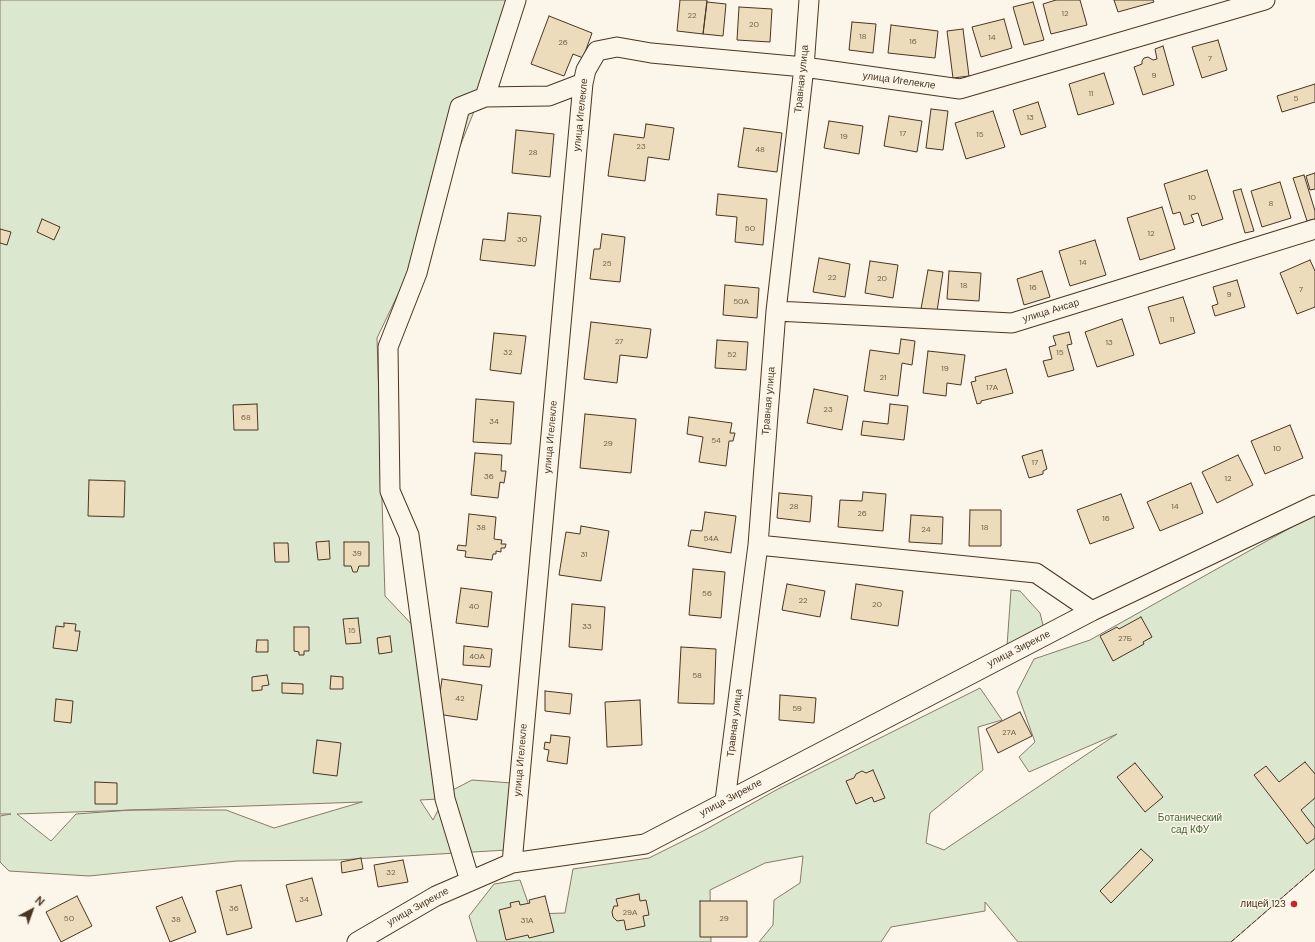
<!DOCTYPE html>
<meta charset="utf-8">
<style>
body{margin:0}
#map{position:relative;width:1315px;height:942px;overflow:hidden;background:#fbf6e9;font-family:"DM Sans",sans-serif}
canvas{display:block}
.north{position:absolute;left:12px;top:890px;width:40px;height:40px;-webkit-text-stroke:3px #fbf6e9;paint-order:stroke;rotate:41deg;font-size:11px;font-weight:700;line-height:16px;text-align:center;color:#4a3520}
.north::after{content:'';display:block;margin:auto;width:14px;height:18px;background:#4a3520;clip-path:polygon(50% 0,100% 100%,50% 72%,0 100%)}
</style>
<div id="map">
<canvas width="1315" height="942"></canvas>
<div class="north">N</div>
</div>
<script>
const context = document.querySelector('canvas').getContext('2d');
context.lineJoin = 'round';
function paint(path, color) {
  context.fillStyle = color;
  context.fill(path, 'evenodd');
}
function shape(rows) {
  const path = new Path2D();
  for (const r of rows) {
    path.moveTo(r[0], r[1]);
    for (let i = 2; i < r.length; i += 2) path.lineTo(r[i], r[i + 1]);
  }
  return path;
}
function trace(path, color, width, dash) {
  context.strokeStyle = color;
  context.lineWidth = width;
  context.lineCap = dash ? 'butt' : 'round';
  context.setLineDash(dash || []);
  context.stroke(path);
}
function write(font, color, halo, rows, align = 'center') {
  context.font = font + ' "DM Sans",sans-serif';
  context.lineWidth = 3;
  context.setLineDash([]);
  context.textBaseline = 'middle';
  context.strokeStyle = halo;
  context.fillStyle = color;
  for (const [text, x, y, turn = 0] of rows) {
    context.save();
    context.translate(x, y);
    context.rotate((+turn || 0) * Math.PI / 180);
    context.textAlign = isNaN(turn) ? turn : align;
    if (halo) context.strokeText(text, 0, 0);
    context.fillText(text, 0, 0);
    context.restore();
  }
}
const green = shape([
 [0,0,515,0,475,109,412,265,377,338,385,596,418,631,438,799,420,800,433,820,447,793,472,780,512,783,507,850,337,860,237,861,89,876,9,871,0,862,0,816,11,814,0,814,0,0],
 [362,802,274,828,226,810,131,810,76,814,51,841,17,814,362,802],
 [1315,514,1315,869,1231,942,1018,942,985,902,985,911,891,927,881,942,759,942,773,925,774,900,800,883,803,856,765,863,710,890,711,942,477,942,469,916,494,884,520,880,532,914,565,913,573,869,649,858,705,830,778,789,980,688,1002,720,978,727,983,770,930,813,926,843,944,850,1117,734,1029,772,1019,757,1035,742,1017,692,1034,659,1090,640,1315,514],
 [1011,590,1020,591,1040,613,1045,633,1007,646,1011,590]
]);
const building = shape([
 [680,0,707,0,703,34,677,31,680,0],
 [1056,0,1080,0,1087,25,1051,34,1043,4,1056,0],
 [1114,0,1153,0,1154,2,1118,12,1114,0],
 [707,2,726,4,723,36,703,34,707,2],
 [1033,2,1044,40,1024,45,1013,7,1033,2],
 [739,7,772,9,770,42,737,40,739,7],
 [549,16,592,33,583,58,573,54,564,76,531,64,549,16],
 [1004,19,1012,48,981,57,972,27,1004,19],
 [852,22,876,24,873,53,849,50,852,22],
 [891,25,938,31,935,58,888,53,891,25],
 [963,29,969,76,953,78,947,31,963,29],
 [1218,40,1227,70,1202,78,1192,47,1218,40],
 [1163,46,1174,85,1143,95,1134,67,1142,64,1142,61,1144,58,1148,57,1153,60,1157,59,1155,49,1163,46],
 [1104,73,1114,104,1078,115,1069,84,1104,73],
 [1315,84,1315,102,1282,112,1277,96,1315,84],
 [1038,102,1046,127,1021,135,1013,110,1038,102],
 [931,109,948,111,943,150,926,148,931,109],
 [993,111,1005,147,966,159,955,123,993,111],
 [889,116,922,121,917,152,884,146,889,116],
 [829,121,863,126,859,154,824,148,829,121],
 [646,124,674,128,669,160,648,157,645,181,608,176,614,134,644,138,646,124],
 [744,128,782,133,777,172,738,167,744,128],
 [516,130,554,134,550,177,512,173,516,130],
 [1207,170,1223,219,1202,226,1198,213,1191,215,1194,222,1184,225,1180,212,1173,214,1164,184,1207,170],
 [1315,173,1315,189,1310,190,1306,176,1315,173],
 [1304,175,1315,211,1315,219,1307,221,1293,178,1304,175],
 [1280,182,1291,218,1262,227,1251,191,1280,182],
 [1241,189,1254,231,1245,233,1233,191,1241,189],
 [718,194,767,199,763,245,735,242,737,217,716,215,718,194],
 [1162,207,1175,249,1140,260,1127,218,1162,207],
 [508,213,541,216,535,266,480,260,483,239,505,241,508,213],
 [42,219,60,227,54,240,37,232,42,219],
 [0,229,11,232,7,245,0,243,0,229],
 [602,234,625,237,620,282,590,279,594,249,600,249,602,234],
 [1095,240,1106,275,1070,286,1059,251,1095,240],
 [819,258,850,264,845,297,813,292,819,258],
 [1310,260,1315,271,1315,307,1297,314,1280,273,1310,260],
 [870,261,898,265,893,298,865,293,870,261],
 [928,270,943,272,937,311,921,309,928,270],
 [949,271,981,273,979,301,947,299,949,271],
 [1042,271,1050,297,1024,305,1017,279,1042,271],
 [1237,280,1245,307,1215,316,1212,306,1218,304,1213,287,1237,280],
 [725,285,759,288,757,318,723,315,725,285],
 [1183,297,1195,333,1160,344,1148,307,1183,297],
 [1122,319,1134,355,1097,367,1085,332,1122,319],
 [591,322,651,329,647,358,620,355,617,383,584,379,591,322],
 [1069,332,1072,344,1067,345,1074,370,1048,377,1043,361,1052,359,1049,347,1056,345,1053,336,1069,332],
 [494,333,526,336,521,374,490,370,494,333],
 [901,339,915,341,912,365,902,363,898,396,864,391,870,350,899,354,901,339],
 [717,340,748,342,746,370,715,368,717,340],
 [928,351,965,355,961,385,947,383,946,396,923,393,928,351],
 [1006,369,1013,393,981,401,981,403,977,404,971,382,976,381,975,377,1006,369],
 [814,389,848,396,842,430,807,423,814,389],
 [476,399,514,402,511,444,473,442,476,399],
 [257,404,258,430,234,430,233,405,257,404],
 [890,404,908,406,904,440,861,435,863,421,888,424,890,404],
 [585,414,636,419,631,473,580,468,585,414],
 [689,417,732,423,730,433,735,433,733,441,729,441,726,466,699,462,703,437,687,434,689,417],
 [1290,425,1303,458,1265,474,1251,441,1290,425],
 [1042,450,1047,469,1043,471,1043,474,1029,478,1022,456,1042,450],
 [475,453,502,455,501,471,506,471,504,483,500,482,498,498,471,495,475,453],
 [1238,455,1253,485,1217,503,1202,472,1238,455],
 [89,480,125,481,124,517,88,516,89,480],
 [1191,483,1203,513,1160,531,1147,502,1191,483],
 [863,492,886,494,883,531,838,527,840,500,862,501,863,492],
 [779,493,812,496,810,522,777,518,779,493],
 [1121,494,1134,528,1090,544,1077,510,1121,494],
 [970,510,1001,510,1001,546,969,546,970,510],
 [705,512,736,516,731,553,688,546,691,530,702,531,705,512],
 [469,514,496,517,494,539,502,540,501,544,506,544,505,548,501,548,501,552,496,551,496,554,493,554,492,560,465,557,466,551,457,550,458,545,466,546,469,514],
 [911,515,943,517,942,544,909,542,911,515],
 [581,526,609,531,601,581,559,575,566,532,580,534,581,526],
 [329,541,330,559,318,560,316,542,329,541],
 [344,542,369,542,369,566,359,566,357,572,353,572,351,566,344,566,344,542],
 [274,543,288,543,289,562,275,562,274,543],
 [693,569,725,572,721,618,689,615,693,569],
 [787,584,825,591,820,617,782,610,787,584],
 [856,584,903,591,898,626,851,619,856,584],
 [461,588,492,592,488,627,456,623,461,588],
 [572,604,605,607,602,650,569,647,572,604],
 [1141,617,1152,637,1143,642,1144,644,1113,661,1100,636,1117,627,1119,629,1141,617],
 [358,618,361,643,346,644,343,619,358,618],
 [64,623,76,624,75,631,80,631,77,651,53,648,56,626,64,627,64,623],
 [294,627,309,627,309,651,304,651,304,655,299,655,299,652,294,651,294,627],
 [390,636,392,652,379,654,377,638,390,636],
 [257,640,268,640,268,652,256,652,257,640],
 [464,646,492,649,490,667,463,665,464,646],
 [681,647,716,649,714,704,678,703,681,647],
 [267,675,269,685,262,686,262,690,252,691,252,677,267,675],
 [331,676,343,677,343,689,330,689,331,676],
 [442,679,482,685,477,720,437,714,442,679],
 [282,683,303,684,303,694,282,693,282,683],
 [545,691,572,694,570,714,545,711,545,691],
 [780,695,816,698,814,723,779,720,780,695],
 [56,699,73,701,71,723,54,721,56,699],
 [640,700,642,745,607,747,605,702,640,700],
 [1020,712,1032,736,998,753,986,729,1020,712],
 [551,735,570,737,567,764,547,761,549,750,544,749,545,742,550,743,551,735],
 [317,740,341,743,337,776,313,773,317,740],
 [1305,762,1315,774,1315,798,1301,810,1315,828,1315,838,1307,844,1254,775,1266,766,1279,782,1305,762],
 [1135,763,1163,797,1145,812,1117,777,1135,763],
 [873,770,885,798,874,802,872,797,856,804,846,781,854,778,856,774,862,771,866,773,873,770],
 [95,782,117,783,117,804,95,804,95,782],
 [1141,849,1153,860,1111,903,1100,891,1141,849],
 [361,858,363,869,342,873,341,862,361,858],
 [403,860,408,882,378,887,374,865,403,860],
 [312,878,322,915,296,922,286,885,312,878],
 [241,885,252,928,227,935,216,891,241,885],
 [639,894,640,901,646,900,649,915,643,916,645,926,626,930,624,920,617,921,613,917,612,912,614,906,618,906,616,899,639,894],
 [77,896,92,926,61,942,46,912,77,896],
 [545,896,554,932,529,938,528,935,506,940,499,910,511,907,510,903,519,901,520,905,530,903,529,900,545,896],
 [182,897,196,932,170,942,156,907,182,897],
 [700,901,747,901,747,937,700,937,700,901]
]);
const minor = shape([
 [485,97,516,0],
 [776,311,1012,323,1315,229],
 [758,545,1036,573,1092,611],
 [725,801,758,545,776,311,804,67,809,0],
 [512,863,583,83,586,70,597,51,617,47,651,53,804,67,960,89,1265,0],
 [470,881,445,799,409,535,390,491,388,347,417,273,460,107,485,97,549,96,583,83],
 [357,942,436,896,512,863,645,844,1092,611,1315,505]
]);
const fence = shape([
 [1231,942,1315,869]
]);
const markers = [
 [1294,904,4,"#c62828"]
];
const numberNames = [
 ["12",1065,14],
 ["22",692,16],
 ["20",754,25],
 ["18",863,37],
 ["14",992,38],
 ["16",913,42],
 ["26",563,43],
 ["7",1210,59],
 ["9",1154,76],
 ["11",1091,94],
 ["5",1296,99],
 ["13",1030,118],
 ["17",903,134],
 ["15",980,135],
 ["19",844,137],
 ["23",641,147],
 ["48",760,150],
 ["28",533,153],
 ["10",1192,198],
 ["8",1271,204],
 ["50",750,229],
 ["12",1151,234],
 ["30",522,240],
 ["14",1083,263],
 ["25",607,264],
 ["22",832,278],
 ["20",882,279],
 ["18",964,286],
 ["16",1033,288],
 ["7",1301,290],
 ["9",1229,295],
 ["50А",741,302],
 ["11",1172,320],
 ["27",619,342],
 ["13",1109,343],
 ["32",508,353],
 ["15",1060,353],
 ["52",732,355],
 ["19",945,369],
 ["21",883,378],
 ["17А",992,388],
 ["23",828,410],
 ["68",246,418],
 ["34",494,422],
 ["54",716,441],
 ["29",608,444],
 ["10",1277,449],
 ["17",1035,463],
 ["36",489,477],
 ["12",1228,479],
 ["28",794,507],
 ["14",1175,507],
 ["26",862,514],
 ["16",1106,519],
 ["38",481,528],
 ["18",985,528],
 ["24",926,530],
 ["54А",711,539],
 ["39",357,554],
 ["31",584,555],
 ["56",707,594],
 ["22",803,601],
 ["20",877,605],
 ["40",474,607],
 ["33",587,627],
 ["15",352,631],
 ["27Б",1125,639],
 ["40А",477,657],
 ["58",697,676],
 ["42",460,699],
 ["59",797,709],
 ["27А",1009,733],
 ["32",391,873],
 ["34",304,900],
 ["36",234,909],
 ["29А",630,913],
 ["50",69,919],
 ["29",724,919],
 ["38",176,920],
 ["31А",527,921]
];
const streetNames = [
 ["Травная улица",802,79,-84],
 ["улица Игелекле",899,81,8],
 ["улица Игелекле",581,115,-84],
 ["улица Ансар",1051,311,-17],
 ["Травная улица",769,401,-85],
 ["улица Игелекле",551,437,-85],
 ["улица Зирекле",1019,649,-27],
 ["Травная улица",735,723,-83],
 ["улица Игелекле",521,760,-85],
 ["улица Зирекле",731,798,-28],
 ["улица Зирекле",418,907,-29]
];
const parkNames = [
 ["Ботанический",1190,818],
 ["сад КФУ",1190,830]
];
const poiNames = [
 ["лицей 123",1286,904]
];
paint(green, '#dce7d0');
trace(green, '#887966', 1);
paint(building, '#ecdcbc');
trace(building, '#4a3520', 1);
trace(minor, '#4a3520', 21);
trace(minor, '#fbf6e9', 19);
trace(fence, '#4a3520', 1, [5, 2]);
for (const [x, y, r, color] of markers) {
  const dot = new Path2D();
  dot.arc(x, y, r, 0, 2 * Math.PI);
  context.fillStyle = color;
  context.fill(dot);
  trace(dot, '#fbf6e9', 1.5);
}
write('8px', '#725f47', null, numberNames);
write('10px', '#4a3520', '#fbf6e9', streetNames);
write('10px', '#436837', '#fbf6e9', parkNames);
write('10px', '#4a3520', '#fbf6e9', poiNames, 'right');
</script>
